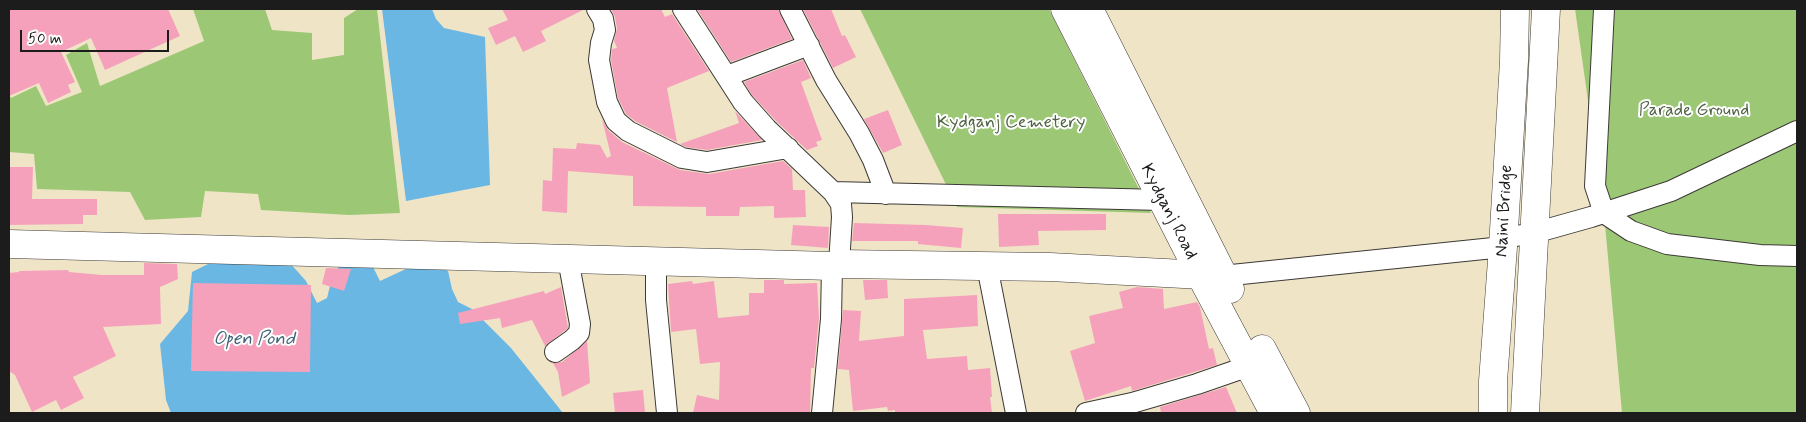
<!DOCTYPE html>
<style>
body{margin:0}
#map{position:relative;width:1806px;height:422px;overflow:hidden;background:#f0e4c7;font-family:Mynerve,sans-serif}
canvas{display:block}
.frame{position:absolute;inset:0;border:10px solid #1c1c1c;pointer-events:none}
.scale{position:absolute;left:20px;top:30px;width:149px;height:22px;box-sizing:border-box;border:2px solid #1c1c1c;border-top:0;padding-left:6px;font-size:15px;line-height:18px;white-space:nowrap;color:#1c1c1c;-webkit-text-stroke:4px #fff;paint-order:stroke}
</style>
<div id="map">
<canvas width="1806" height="422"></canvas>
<div class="frame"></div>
<div class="scale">50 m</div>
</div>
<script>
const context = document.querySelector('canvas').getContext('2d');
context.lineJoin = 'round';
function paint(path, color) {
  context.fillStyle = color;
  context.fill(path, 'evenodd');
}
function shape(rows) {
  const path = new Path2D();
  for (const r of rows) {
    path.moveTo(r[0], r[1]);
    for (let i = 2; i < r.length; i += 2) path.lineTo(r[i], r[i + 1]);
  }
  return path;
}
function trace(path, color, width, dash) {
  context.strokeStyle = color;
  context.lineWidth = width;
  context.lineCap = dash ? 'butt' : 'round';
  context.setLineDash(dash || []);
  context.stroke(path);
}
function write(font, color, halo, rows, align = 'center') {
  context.font = font + ' Mynerve,sans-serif';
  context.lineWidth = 4;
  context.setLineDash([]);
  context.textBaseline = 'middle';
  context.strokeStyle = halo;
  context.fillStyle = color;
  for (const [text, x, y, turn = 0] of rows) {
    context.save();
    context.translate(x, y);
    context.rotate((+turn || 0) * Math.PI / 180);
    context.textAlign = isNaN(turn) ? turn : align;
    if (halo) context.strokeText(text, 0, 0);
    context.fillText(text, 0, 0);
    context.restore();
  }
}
const green = shape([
 [193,9,265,9,272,30,312,33,312,60,344,55,344,18,358,9,377,9,400,213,349,215,261,210,258,194,205,191,201,217,145,220,130,192,37,189,34,154,9,152,9,95,11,98,36,86,46,106,82,92,66,55,87,43,100,86,204,41],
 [860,9,1049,9,1151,213,957,207],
 [1575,9,1797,9,1797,413,1622,413,1604,213]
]);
const water = shape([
 [382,9,432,9,436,19,444,28,485,37,490,185,406,201],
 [218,259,289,262,306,281,317,303,327,298,332,278,340,265,373,267,380,281,408,268,432,264,448,271,452,289,458,302,472,309,511,348,563,413,171,413,166,400,160,344,188,311,192,272]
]);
const building = shape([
 [9,9,168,9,180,36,105,70,91,38,61,52,75,82,68,85,71,92,48,103,39,83,9,96],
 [502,9,585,9,541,31,546,41,523,52,515,36,496,45,488,28,508,20],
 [611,9,661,9,665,17,672,14,709,71,667,88,677,142,635,121,626,114,618,98,611,60,612,49,617,48,614,41,617,28,615,17],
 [697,9,778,9,792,39,731,62],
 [803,9,831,9,842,36,845,35,856,57,833,68],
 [803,60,811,78,801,82,822,140,816,142,818,146,807,150,776,121,752,95,744,82],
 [888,110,902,145,883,153,864,119],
 [735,111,762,140,707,150,686,147,680,144,739,123],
 [602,119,608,130,622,142,680,170,709,174,783,161,792,169,793,190,805,190,806,217,774,218,774,206,740,207,739,216,706,216,706,207,633,206,633,176,568,171,567,213,542,211,543,180,552,181,553,148,576,149,577,143,600,145,607,158,611,156],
 [9,167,33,167,32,199,97,199,97,215,83,215,83,224,9,225],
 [998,214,1106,214,1106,230,1038,231,1039,245,999,247],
 [854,223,926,225,963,228,961,248,918,244,918,241,852,241],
 [793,225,829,227,828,248,791,245],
 [144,263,177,264,178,279,160,287,161,324,103,327,116,356,73,377,84,398,61,410,56,400,32,412,15,375,9,371,9,273,19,272,19,271,68,270,69,272,102,275,144,275],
 [326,268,351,269,344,291,322,284],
 [764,280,784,280,784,284,817,283,819,318,814,368,811,368,810,413,693,413,697,395,719,400,720,362,700,364,696,329,671,332,668,284,692,281,693,284,714,281,718,318,749,315,749,293,764,293],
 [863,280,887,280,888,298,865,300],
 [193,283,311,285,310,372,191,371],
 [561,287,568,328,545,346,532,320,502,328,500,318,460,324,458,313,544,291,545,294],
 [1137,287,1163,289,1164,309,1197,302,1200,307,1209,349,1213,348,1217,365,1132,391,1131,386,1085,401,1070,351,1095,343,1089,316,1123,308,1119,292],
 [977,295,978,326,923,330,927,359,967,356,968,370,990,368,992,397,990,397,992,413,895,413,895,410,888,411,887,407,853,411,849,370,838,369,843,310,861,311,859,341,904,336,904,299],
 [587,341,590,383,562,397,558,372,553,363,562,362],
 [1226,387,1237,413,1161,413,1160,407],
 [643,390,645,413,615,413,613,393]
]);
const street = shape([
 [597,9,603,19,605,30,601,43,599,60,607,102,616,121,628,131,682,158,707,162,788,148],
 [683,9,743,102,767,129,833,192,841,204,842,217,839,264],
 [790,9,826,80,859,133,873,160,886,194],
 [1604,9,1595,186,1604,213,1631,231,1667,244,1760,255,1797,256],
 [727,76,809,45],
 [833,192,1162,200],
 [1504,238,1534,233,1591,217,1671,191,1797,131],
 [656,262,656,300,667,413],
 [987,266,1016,413],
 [1222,276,1503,247],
 [555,352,572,340,579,333,580,324,568,259],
 [822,413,831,319,832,266],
 [1086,413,1132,403,1197,384,1249,366]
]);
const secondary = shape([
 [1065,9,1200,274,1274,413],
 [1089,9,1230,289],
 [9,244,832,266,839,264,1050,267,1222,276],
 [1262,349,1296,413]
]);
const highway = shape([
 [1493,413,1493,381,1503,247,1514,61,1515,9],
 [1525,413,1546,9]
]);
const parkNames = [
 ["Parade Ground",1694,111],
 ["Kydganj Cemetery",1011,123]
];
const streetNames = [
 ["Naini Bridge",1505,211,-87],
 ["Kydganj Road",1168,212,63]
];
const waterNames = [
 ["Open Pond",254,340]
];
paint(green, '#9cc876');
paint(water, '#6ab7e4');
paint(building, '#f6a1bc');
trace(street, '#3c3a36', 22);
trace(secondary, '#3c3a36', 29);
trace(highway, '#3c3a36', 29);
trace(street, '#fff', 20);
trace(secondary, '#fff', 28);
trace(highway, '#fff', 28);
write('18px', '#4f6140', '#fff', parkNames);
write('18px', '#1c1c1c', '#fff', streetNames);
write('italic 19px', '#3f6276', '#fff', waterNames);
</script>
